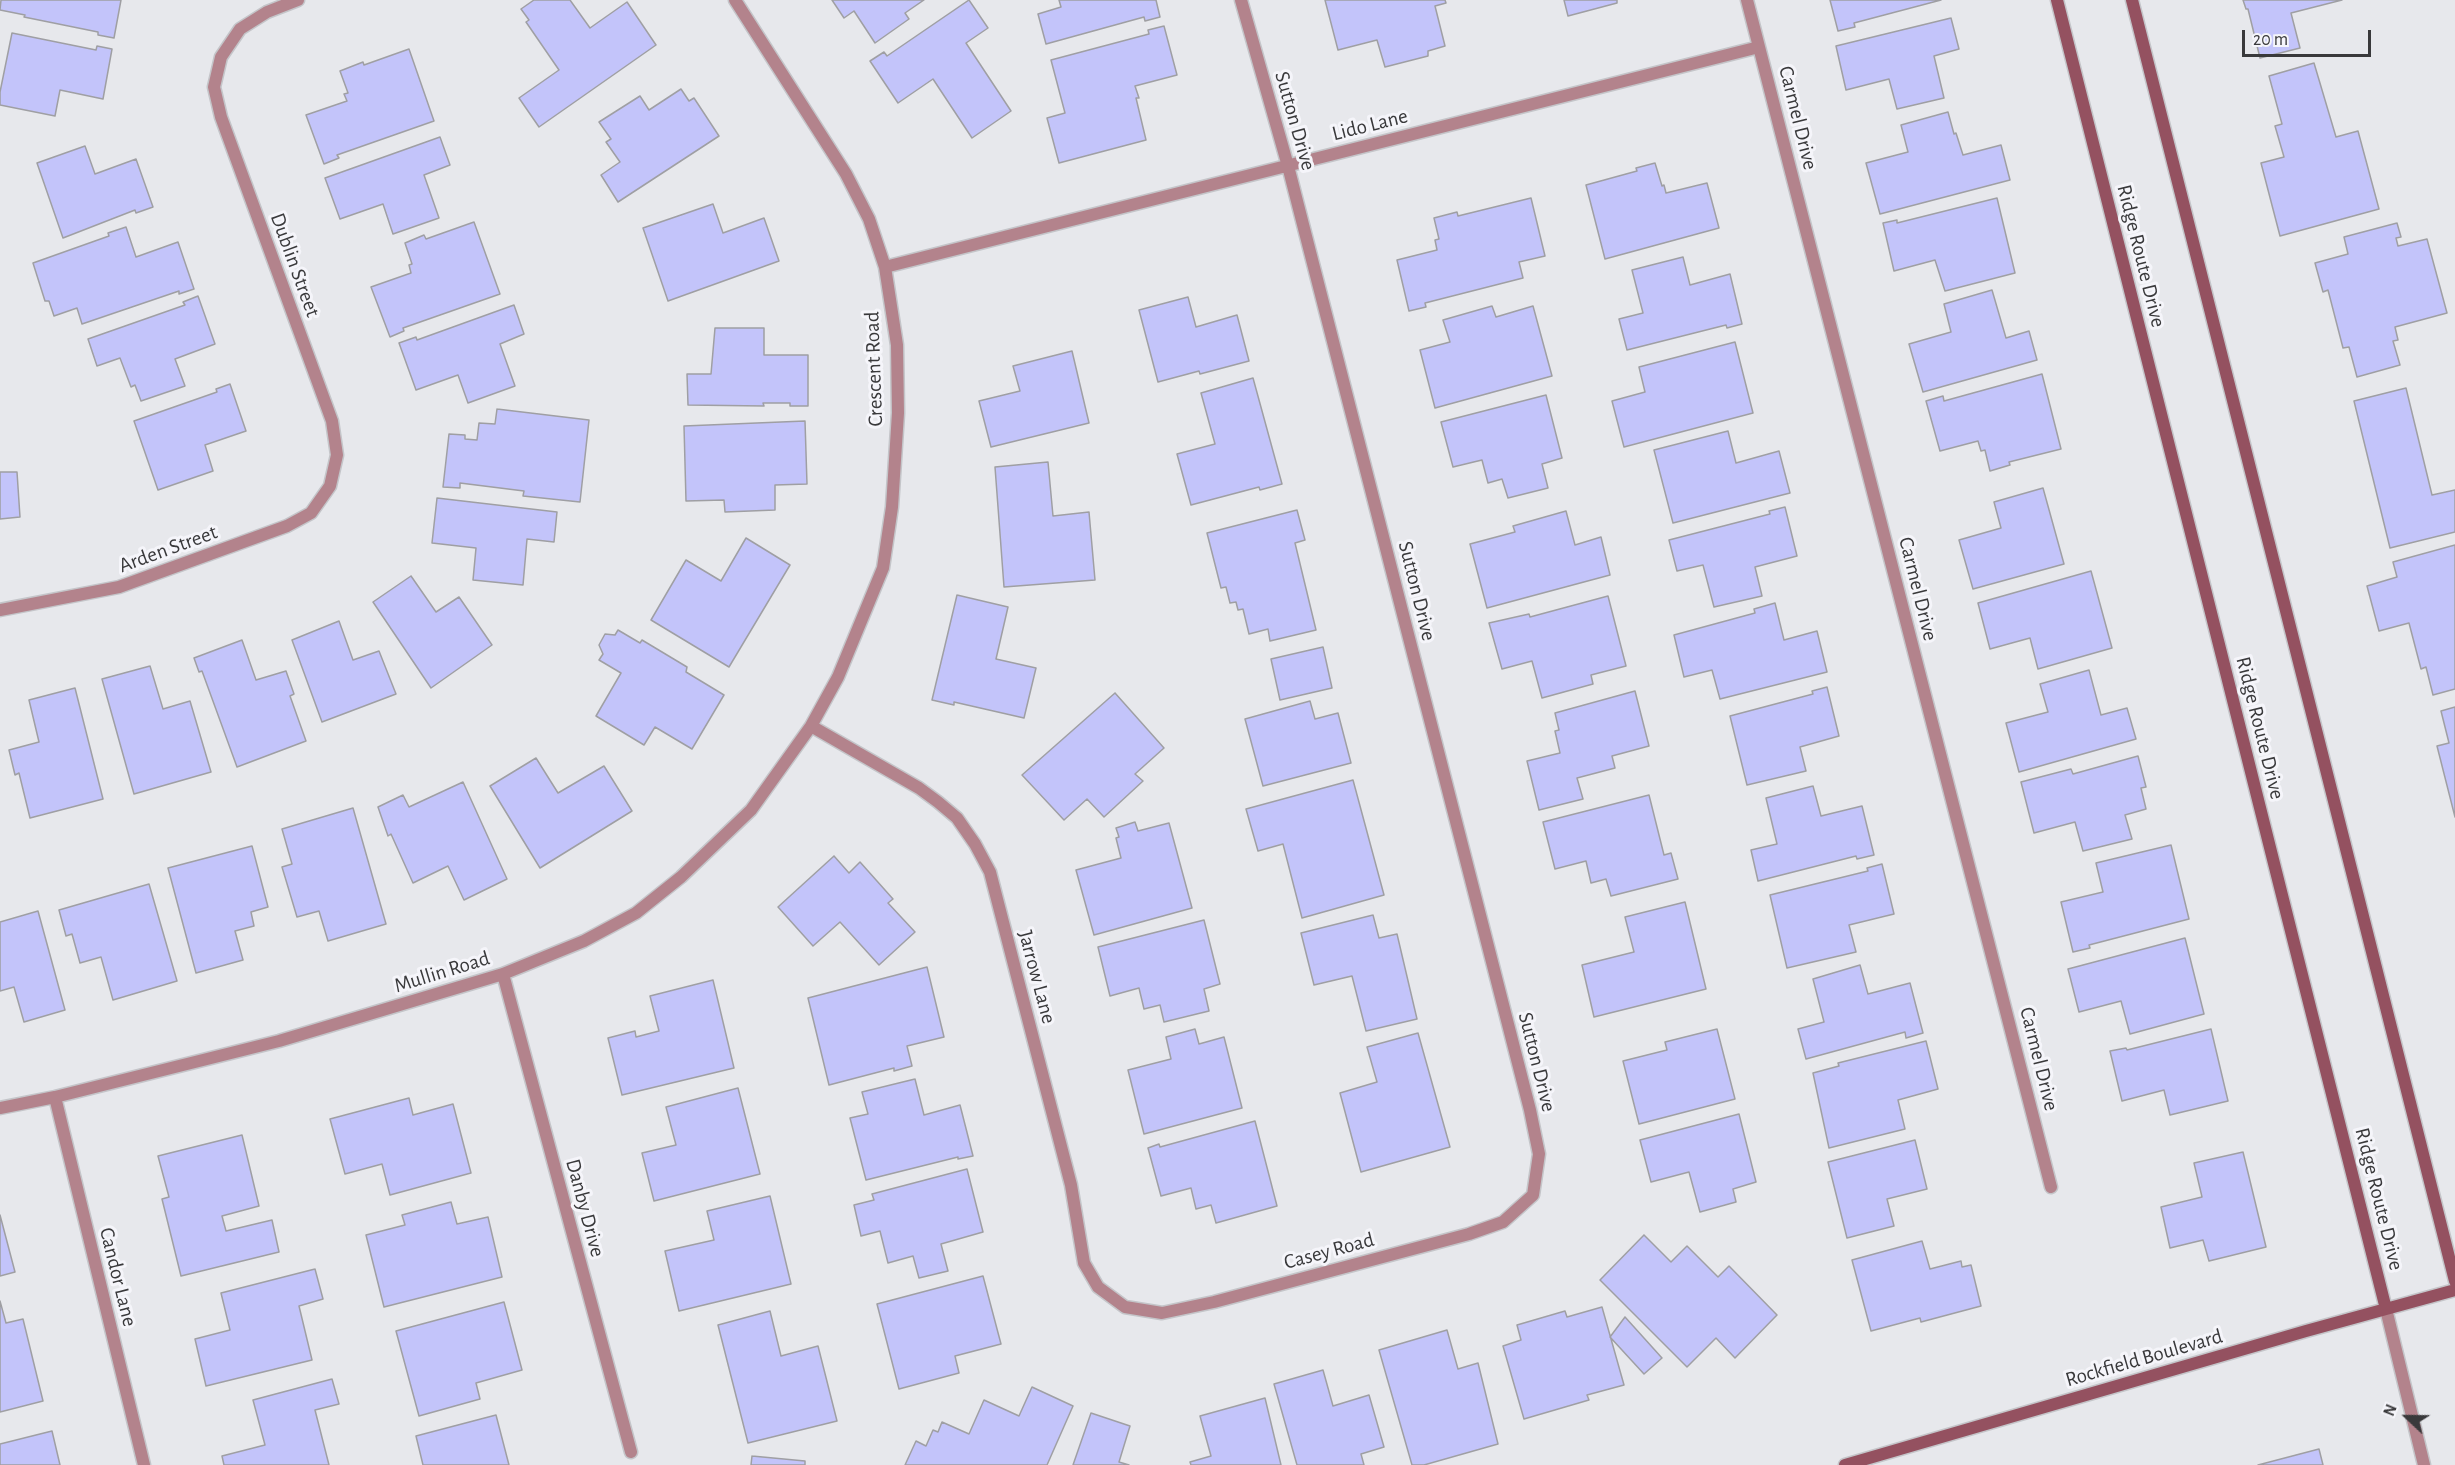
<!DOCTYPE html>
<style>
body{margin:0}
#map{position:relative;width:2455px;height:1465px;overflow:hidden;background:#e7e8ec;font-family:"Alegreya Sans",sans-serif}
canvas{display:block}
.north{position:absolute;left:2377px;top:1387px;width:60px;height:60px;-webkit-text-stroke:4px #f5f5fa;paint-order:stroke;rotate:292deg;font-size:16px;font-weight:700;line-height:24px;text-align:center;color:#39393b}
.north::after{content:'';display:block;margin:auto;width:21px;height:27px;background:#39393b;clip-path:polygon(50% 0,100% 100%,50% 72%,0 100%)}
.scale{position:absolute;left:2242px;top:30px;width:129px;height:27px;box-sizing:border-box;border:3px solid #39393b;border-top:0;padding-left:8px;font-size:18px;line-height:21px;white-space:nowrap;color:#39393b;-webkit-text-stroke:4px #f5f5fa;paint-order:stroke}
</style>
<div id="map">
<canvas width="2455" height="1465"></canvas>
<div class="north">N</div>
<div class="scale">20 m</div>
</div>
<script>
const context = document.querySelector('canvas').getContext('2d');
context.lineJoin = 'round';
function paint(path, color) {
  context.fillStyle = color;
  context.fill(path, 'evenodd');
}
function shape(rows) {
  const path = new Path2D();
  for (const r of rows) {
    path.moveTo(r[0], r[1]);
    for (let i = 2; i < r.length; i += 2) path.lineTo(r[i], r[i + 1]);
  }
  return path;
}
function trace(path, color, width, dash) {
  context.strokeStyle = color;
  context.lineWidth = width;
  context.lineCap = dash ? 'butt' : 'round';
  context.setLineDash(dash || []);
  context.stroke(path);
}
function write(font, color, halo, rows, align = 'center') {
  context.font = font + ' "Alegreya Sans",sans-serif';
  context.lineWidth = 6;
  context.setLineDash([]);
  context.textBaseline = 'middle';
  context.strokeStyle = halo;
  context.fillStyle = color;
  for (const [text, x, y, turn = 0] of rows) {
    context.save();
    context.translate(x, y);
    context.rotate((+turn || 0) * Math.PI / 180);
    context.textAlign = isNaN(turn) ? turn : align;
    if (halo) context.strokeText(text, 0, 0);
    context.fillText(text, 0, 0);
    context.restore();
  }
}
const building = shape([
 [1,0,121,0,114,38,98,35,98,32,24,17,25,15,0,10,1,0],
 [534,0,570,0,590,28,627,2,656,45,539,127,519,98,559,70,526,22,529,20,521,9,534,0],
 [832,0,924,0,905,13,909,19,875,43,854,11,844,18,832,0],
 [969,0,988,28,966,43,1011,111,972,138,933,79,898,103,870,61,884,52,887,56,969,0],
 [1059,0,1156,0,1160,17,1145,21,1144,17,1046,44,1038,14,1061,7,1059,0],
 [1325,0,1445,0,1446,3,1435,6,1445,46,1428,51,1428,56,1385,67,1377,40,1338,50,1325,0],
 [1564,0,1617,0,1617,3,1568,16,1564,0],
 [1830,0,1941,0,1854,23,1855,27,1838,31,1830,0],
 [2243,0,2342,0,2291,13,2300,48,2260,58,2248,9,2246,9,2243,0],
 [1951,18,1959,49,1934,56,1944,98,1897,109,1889,79,1846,90,1836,46,1951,18],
 [1164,26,1177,75,1135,86,1139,98,1136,98,1146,140,1059,163,1047,118,1065,113,1051,60,1149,34,1148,30,1164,26],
 [12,33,96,50,97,46,112,49,103,99,60,90,55,116,0,105,0,92,12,33],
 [409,49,434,121,337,155,339,158,324,164,306,115,347,101,344,94,348,93,340,71,363,62,364,65,409,49],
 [2314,63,2336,137,2358,131,2379,209,2280,236,2261,163,2284,157,2275,126,2282,124,2269,76,2314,63],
 [681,89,689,101,694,98,719,136,618,202,601,175,620,162,606,142,611,139,599,122,640,96,649,110,681,89],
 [1948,112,1954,134,1956,133,1963,155,2001,145,2010,180,1880,214,1866,163,1908,152,1901,125,1948,112],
 [440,137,450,165,424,175,439,218,393,234,383,204,340,219,325,178,440,137],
 [85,146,95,174,136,159,153,207,136,213,135,210,63,238,37,163,85,146],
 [1655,163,1662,186,1664,185,1666,193,1707,183,1719,228,1605,259,1586,185,1637,171,1636,168,1655,163],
 [1531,198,1545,256,1519,262,1523,278,1425,303,1426,307,1409,311,1397,260,1437,250,1435,240,1439,239,1434,218,1457,212,1458,216,1531,198],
 [1997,198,2015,273,1945,291,1935,260,1894,271,1883,223,1897,220,1897,223,1997,198],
 [713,204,723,233,764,218,779,261,668,301,643,228,713,204],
 [474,222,500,294,403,328,404,331,390,337,371,287,411,273,409,265,412,264,405,243,424,235,426,239,474,222],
 [2397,223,2401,237,2396,238,2398,246,2427,239,2447,313,2395,327,2398,340,2393,341,2400,365,2357,377,2349,347,2343,348,2328,290,2323,292,2315,263,2348,254,2344,237,2397,223],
 [126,227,136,257,178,242,194,289,179,294,179,291,82,324,77,308,54,316,49,301,45,301,33,263,109,236,108,233,126,227],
 [1683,257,1690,285,1730,274,1742,324,1727,328,1726,325,1627,350,1619,319,1643,313,1632,270,1683,257],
 [1992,290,2006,338,2029,331,2037,360,1923,392,1909,344,1951,332,1944,304,1992,290],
 [198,296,215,344,175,359,185,386,141,401,135,385,131,387,120,358,97,366,88,339,185,305,183,302,198,296],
 [1188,297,1196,327,1237,315,1249,361,1200,374,1199,371,1158,382,1139,310,1188,297],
 [514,305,524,334,500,344,515,386,468,403,458,375,416,390,399,343,416,337,417,340,514,305],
 [1492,306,1496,317,1533,306,1552,376,1435,408,1420,350,1450,342,1443,320,1492,306],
 [715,328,764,328,764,355,808,355,808,406,790,406,790,403,763,403,764,406,688,405,687,374,711,374,715,328],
 [1735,342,1753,413,1624,447,1612,401,1645,392,1639,367,1735,342],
 [1072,351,1089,423,991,447,979,401,1020,391,1013,366,1072,351],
 [2042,374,2061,449,2009,462,2010,465,1990,471,1985,450,1981,451,1978,441,1940,451,1926,401,1943,396,1944,401,2042,374],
 [1253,378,1282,484,1260,490,1259,487,1191,505,1177,454,1215,444,1201,393,1253,378],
 [230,384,246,431,205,445,213,471,158,490,134,421,217,392,216,389,230,384],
 [2406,388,2432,495,2455,490,2455,532,2390,548,2354,401,2406,388],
 [1546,395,1562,458,1542,464,1548,488,1508,498,1502,479,1488,483,1482,460,1453,467,1441,422,1546,395],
 [497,409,589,420,580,502,523,496,524,491,460,483,460,488,443,487,449,434,465,435,465,439,477,440,479,423,495,424,497,409],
 [805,421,807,484,775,485,775,510,725,512,724,500,686,501,684,426,805,421],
 [1728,431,1736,463,1779,451,1790,493,1673,523,1654,450,1728,431],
 [1048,462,1053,516,1089,512,1095,580,1004,587,995,467,1048,462],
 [0,472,17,472,20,517,0,519,0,472],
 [2043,488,2064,564,1973,589,1959,540,2001,528,1994,502,2043,488],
 [437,498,557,512,554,542,527,539,523,585,473,580,476,548,432,543,437,498],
 [1785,507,1797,556,1755,567,1762,596,1714,607,1703,565,1677,571,1669,540,1770,514,1769,511,1785,507],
 [1297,510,1305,540,1295,543,1316,630,1270,641,1268,629,1249,634,1243,609,1238,610,1236,602,1230,603,1226,587,1221,588,1207,533,1297,510],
 [1566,511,1575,545,1601,537,1610,575,1487,608,1470,544,1515,532,1513,526,1566,511],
 [746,538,790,565,729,667,651,620,686,560,721,581,746,538],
 [2455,545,2455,689,2433,695,2426,667,2421,669,2409,623,2379,631,2367,586,2397,577,2393,562,2455,545],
 [2091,571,2112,648,2038,669,2030,638,1990,649,1978,603,2091,571],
 [411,576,436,612,459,597,492,645,431,688,373,602,411,576],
 [957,595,1008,607,996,659,1036,668,1024,718,954,702,954,705,932,700,957,595],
 [1608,596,1626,666,1591,675,1593,684,1542,698,1532,661,1502,669,1489,623,1529,614,1530,617,1608,596],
 [1775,603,1784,640,1817,631,1827,672,1720,699,1712,670,1684,677,1674,635,1755,613,1754,609,1775,603],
 [339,621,353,660,379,651,396,694,322,722,292,640,339,621],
 [618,630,640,643,642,640,687,667,686,672,724,695,692,749,655,727,644,745,596,716,621,673,599,660,603,654,599,645,605,634,615,635,618,630],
 [242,640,256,680,286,671,294,694,290,696,306,741,237,767,202,671,199,672,194,658,242,640],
 [1323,647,1332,688,1280,700,1271,659,1323,647],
 [150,666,163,709,190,701,211,772,134,794,102,679,150,666],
 [2089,670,2101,715,2127,708,2136,739,2019,772,2006,723,2048,712,2040,684,2089,670],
 [1827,687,1839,736,1800,747,1806,771,1747,785,1730,716,1813,694,1812,691,1827,687],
 [75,688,103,799,30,818,19,773,15,775,9,750,39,742,29,700,75,688],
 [1635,691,1649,746,1612,756,1615,768,1577,778,1583,799,1539,810,1527,761,1560,753,1555,731,1559,730,1555,713,1635,691],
 [1115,693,1164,748,1135,774,1143,781,1104,817,1087,799,1064,820,1022,775,1115,693],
 [1310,701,1315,719,1338,713,1351,763,1263,786,1245,719,1310,701],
 [2455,707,2455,817,2437,746,2449,743,2441,711,2455,707],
 [2138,756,2146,787,2141,788,2146,809,2125,815,2132,839,2083,851,2075,822,2034,833,2021,782,2071,769,2073,774,2138,756],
 [536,758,558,793,604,766,632,811,540,868,490,786,536,758],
 [1353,780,1384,895,1302,918,1283,844,1258,851,1246,809,1353,780],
 [463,782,507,879,464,900,448,866,413,883,391,834,388,836,378,807,403,795,409,807,463,782],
 [1813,786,1821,816,1862,806,1874,855,1857,859,1856,856,1758,881,1751,850,1777,844,1766,798,1813,786],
 [1649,795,1664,855,1671,853,1678,879,1611,896,1606,879,1591,883,1586,861,1555,869,1543,822,1649,795],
 [353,808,386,924,328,941,319,911,297,917,282,867,292,864,282,829,353,808],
 [1135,822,1138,831,1169,823,1192,908,1094,935,1076,870,1121,858,1116,838,1119,837,1116,828,1135,822],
 [2171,845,2189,919,2089,945,2090,948,2073,952,2061,902,2103,892,2096,863,2171,845],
 [252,846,268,907,251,912,254,926,235,931,243,960,196,973,168,868,252,846],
 [834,856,849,873,860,862,893,899,888,903,915,932,879,965,840,922,813,946,778,907,834,856],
 [1882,864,1894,914,1849,925,1856,952,1787,968,1770,895,1868,871,1867,868,1882,864],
 [149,884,177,981,113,1000,101,957,80,963,72,934,66,936,59,910,149,884],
 [1685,902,1706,989,1594,1017,1582,965,1634,952,1625,917,1685,902],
 [38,911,65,1010,24,1022,14,987,0,991,0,922,38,911],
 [1373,915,1379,938,1397,934,1417,1019,1366,1031,1352,976,1314,985,1301,933,1373,915],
 [1204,920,1220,984,1204,989,1209,1011,1164,1022,1160,1005,1144,1009,1139,988,1110,996,1098,947,1204,920],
 [2185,938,2204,1014,2130,1034,2121,1001,2079,1012,2068,969,2185,938],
 [1860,965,1868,994,1910,983,1923,1033,1906,1038,1905,1032,1806,1059,1798,1029,1824,1022,1813,979,1860,965],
 [927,967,944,1037,907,1046,912,1066,894,1071,894,1068,829,1085,808,998,927,967],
 [713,980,734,1068,622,1095,608,1038,635,1031,636,1037,659,1031,650,996,713,980],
 [1195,1029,1199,1044,1224,1037,1242,1108,1144,1134,1128,1070,1171,1059,1166,1037,1195,1029],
 [1717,1029,1735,1099,1639,1124,1623,1061,1667,1050,1665,1042,1717,1029],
 [2211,1029,2228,1101,2170,1115,2164,1090,2122,1101,2110,1051,2126,1048,2127,1050,2211,1029],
 [1418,1033,1450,1147,1361,1172,1340,1093,1377,1082,1367,1047,1418,1033],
 [1926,1041,1938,1089,1898,1100,1905,1129,1829,1148,1813,1073,1839,1066,1838,1063,1926,1041],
 [915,1079,924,1115,960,1105,973,1156,958,1159,958,1157,866,1180,850,1118,868,1114,862,1092,915,1079],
 [738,1088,760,1174,654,1201,642,1153,676,1145,666,1107,738,1088],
 [409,1098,413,1115,453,1104,471,1173,390,1195,382,1164,345,1174,330,1119,409,1098],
 [1739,1114,1756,1182,1733,1189,1736,1202,1700,1212,1689,1172,1651,1182,1640,1140,1739,1114],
 [1255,1121,1277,1206,1216,1223,1211,1205,1196,1209,1191,1188,1161,1196,1148,1148,1159,1144,1160,1147,1255,1121],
 [242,1135,259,1206,222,1216,226,1231,272,1220,279,1252,181,1276,162,1199,169,1197,158,1156,242,1135],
 [1915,1140,1927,1189,1887,1199,1894,1226,1847,1238,1828,1162,1915,1140],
 [2243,1152,2266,1247,2209,1261,2203,1240,2170,1248,2161,1207,2202,1197,2194,1163,2243,1152],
 [967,1169,983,1232,941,1244,948,1271,919,1278,913,1256,888,1263,880,1231,861,1236,854,1205,874,1200,872,1194,967,1169],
 [770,1196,791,1284,679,1311,665,1251,714,1240,707,1211,770,1196],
 [451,1202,457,1224,488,1217,502,1277,384,1307,366,1235,405,1225,402,1215,451,1202],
 [0,1215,15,1272,0,1276,0,1215],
 [1644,1235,1671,1262,1687,1246,1718,1277,1729,1266,1777,1315,1735,1358,1716,1338,1687,1367,1600,1280,1644,1235],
 [1922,1241,1930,1269,1961,1261,1962,1267,1971,1265,1981,1306,1921,1322,1920,1318,1871,1331,1852,1260,1922,1241],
 [315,1269,323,1299,299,1306,312,1360,206,1386,195,1339,230,1330,221,1293,315,1269],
 [983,1276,1001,1344,955,1356,959,1373,899,1389,877,1304,983,1276],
 [0,1301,6,1323,23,1319,43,1401,0,1412,0,1301],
 [504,1302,522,1370,476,1383,480,1399,419,1416,396,1331,504,1302],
 [1602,1307,1624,1385,1587,1395,1589,1400,1524,1419,1503,1346,1521,1340,1517,1325,1565,1311,1567,1317,1602,1307],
 [770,1311,781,1356,818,1346,837,1421,748,1443,718,1325,770,1311],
 [1625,1317,1662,1358,1644,1374,1610,1337,1625,1317],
 [1447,1330,1458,1369,1478,1363,1498,1444,1424,1465,1412,1465,1379,1350,1447,1330],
 [1323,1370,1333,1406,1369,1395,1384,1447,1361,1454,1364,1465,1297,1465,1274,1384,1323,1370],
 [332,1379,339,1404,315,1410,329,1465,224,1465,222,1456,265,1445,253,1400,332,1379],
 [1032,1387,1073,1406,1047,1465,905,1465,916,1441,926,1446,933,1430,938,1432,942,1422,969,1434,984,1400,1019,1416,1032,1387],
 [1265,1398,1281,1465,1191,1465,1190,1462,1211,1456,1200,1416,1265,1398],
 [1091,1413,1130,1426,1119,1462,1129,1465,1073,1465,1091,1413],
 [496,1415,509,1465,423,1465,416,1436,496,1415],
 [52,1431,60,1465,0,1465,0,1444,52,1431],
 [2319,1449,2323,1465,2258,1465,2319,1449],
 [752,1456,805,1461,805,1465,751,1465,752,1456]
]);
const minor = shape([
 [1747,0,2051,1187],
 [885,267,1759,47],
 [0,610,119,587,287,526,311,513,330,486,337,455,332,421,221,117,214,87,221,57,240,29,267,12,298,0],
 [811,726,919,788,938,802,957,818,975,844,990,872,1071,1185,1084,1263,1098,1287,1125,1307,1162,1313,1214,1302,1469,1234,1503,1222,1533,1195,1539,1154,1530,1110,1288,166,1241,0],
 [503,974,631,1452],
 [55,1097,144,1465],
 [0,1108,55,1097,279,1041,503,974,584,941,636,913,681,877,751,810,811,726,838,677,883,568,892,507,898,413,897,345,885,267,869,219,846,174,735,0]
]);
const tertiary = shape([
 [2386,1309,2424,1465]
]);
const secondary = shape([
 [2057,0,2386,1309],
 [2132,0,2455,1281],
 [1845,1465,2306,1331,2455,1290]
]);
const streetNames = [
 ["Carmel Drive",1798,118,76],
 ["Sutton Drive",1295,121,74],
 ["Lido Lane",1370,125,-14],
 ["Ridge Route Drive",2141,256,76],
 ["Dublin Street",295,265,70],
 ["Crescent Road",874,369,-92],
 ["Arden Street",168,549,-20],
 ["Carmel Drive",1918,589,76],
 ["Sutton Drive",1417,591,76],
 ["Ridge Route Drive",2260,728,76],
 ["Mullin Road",442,972,-17],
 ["Jarrow Lane",1037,977,75],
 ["Carmel Drive",2039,1059,76],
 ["Sutton Drive",1537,1062,76],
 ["Ridge Route Drive",2379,1199,76],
 ["Danby Drive",585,1208,75],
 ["Casey Road",1329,1251,-15],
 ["Candor Lane",118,1277,76],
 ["Rockfield Boulevard",2144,1358,-16]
];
paint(building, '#c3c4fa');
trace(building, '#9f9fa3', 1.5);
trace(minor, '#c4c5c9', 15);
trace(tertiary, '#c4c5c9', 15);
trace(secondary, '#c4c5c9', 15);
trace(minor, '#b3838c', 12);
trace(tertiary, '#b3838c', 12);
trace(secondary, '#945160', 12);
write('21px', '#39393b', '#f5f5fa', streetNames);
</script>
